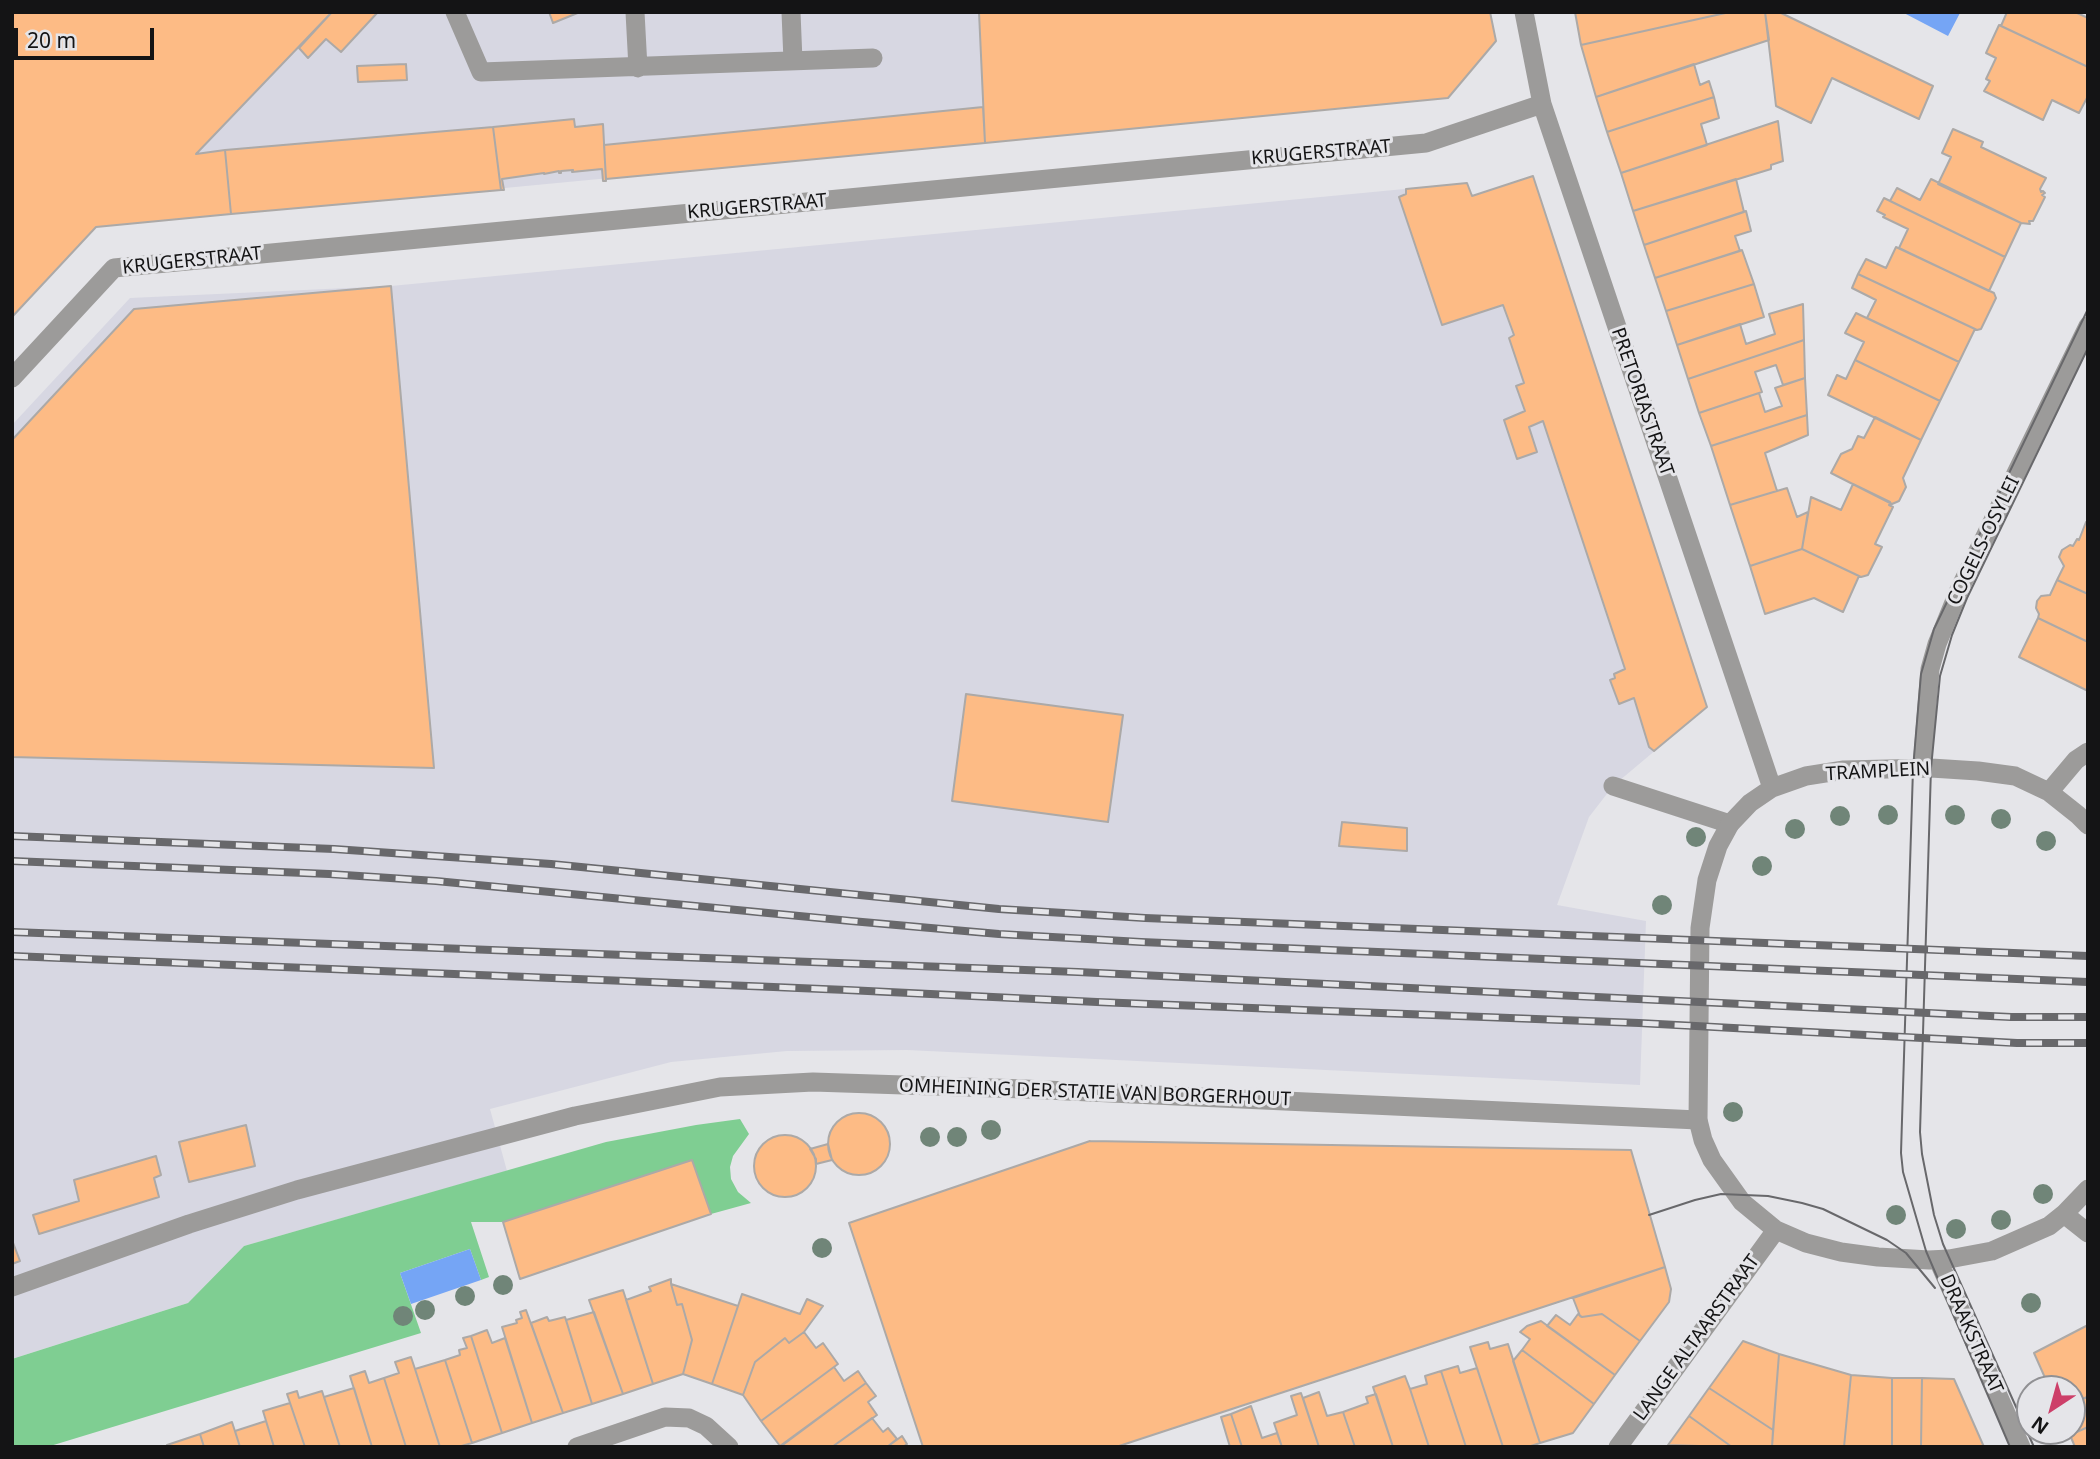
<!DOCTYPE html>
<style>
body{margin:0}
#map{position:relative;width:2100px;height:1459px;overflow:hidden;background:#e5e5e9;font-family:"Noto Sans",sans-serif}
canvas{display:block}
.frame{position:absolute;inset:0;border:14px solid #141415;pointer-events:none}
.north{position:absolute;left:2016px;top:1375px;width:70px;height:70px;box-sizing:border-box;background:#e5e5e9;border:2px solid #919194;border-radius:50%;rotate:216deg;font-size:19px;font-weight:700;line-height:28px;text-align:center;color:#141415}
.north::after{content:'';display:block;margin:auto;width:24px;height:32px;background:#cd3f69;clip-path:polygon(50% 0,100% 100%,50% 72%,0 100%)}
.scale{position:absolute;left:14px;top:28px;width:140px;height:32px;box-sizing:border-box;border:4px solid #141415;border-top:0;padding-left:9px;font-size:21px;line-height:24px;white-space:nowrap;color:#141415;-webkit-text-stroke:5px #e5e5e9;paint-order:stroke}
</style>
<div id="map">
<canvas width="2100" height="1459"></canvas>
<div class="frame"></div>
<div class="north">N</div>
<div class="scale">20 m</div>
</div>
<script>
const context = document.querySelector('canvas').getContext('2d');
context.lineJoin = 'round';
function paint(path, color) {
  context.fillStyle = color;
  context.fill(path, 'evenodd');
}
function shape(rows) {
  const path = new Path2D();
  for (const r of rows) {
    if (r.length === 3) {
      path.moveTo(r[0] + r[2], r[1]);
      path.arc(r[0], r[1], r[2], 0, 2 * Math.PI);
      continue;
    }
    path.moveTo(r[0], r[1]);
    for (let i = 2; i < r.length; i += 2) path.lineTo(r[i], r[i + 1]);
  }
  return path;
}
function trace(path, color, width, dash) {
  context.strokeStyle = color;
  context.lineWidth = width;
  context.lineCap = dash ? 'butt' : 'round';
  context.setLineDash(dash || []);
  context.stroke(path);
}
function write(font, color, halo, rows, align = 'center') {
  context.font = font + ' "Noto Sans",sans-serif';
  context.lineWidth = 6;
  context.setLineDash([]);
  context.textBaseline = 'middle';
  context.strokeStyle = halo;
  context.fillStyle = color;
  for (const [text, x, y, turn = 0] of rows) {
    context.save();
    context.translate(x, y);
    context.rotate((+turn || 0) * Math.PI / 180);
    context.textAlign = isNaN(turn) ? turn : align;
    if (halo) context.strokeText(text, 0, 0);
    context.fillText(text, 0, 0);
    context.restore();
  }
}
const built = shape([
 [12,12,1490,12,1496,41,1448,98,96,227,12,317],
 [1533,176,1707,707,1613,786,1589,817,1557,905,1646,921,1640,1085,907,1050,787,1051,671,1062,490,1109,507,1171,244,1246,188,1303,12,1359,12,425,130,298,391,286,1467,183,1472,196]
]);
const green = shape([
 [740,1119,749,1134,733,1156,730,1167,731,1179,738,1192,751,1203,711,1214,692,1160,504,1222,471,1222,489,1277,481,1280,470,1249,400,1273,421,1333,47,1447,12,1447,12,1359,188,1303,244,1246,606,1142,696,1125]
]);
const water = shape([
 [1902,12,1958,12,1960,13,1948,36],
 [470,1249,481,1280,411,1304,400,1273]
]);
const building = shape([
 [12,12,332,12,196,154,225,150,231,214,96,227,12,317,12,12],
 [332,12,378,12,341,52,326,39,308,58,299,48,332,12],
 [549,12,580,12,553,23,549,12],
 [979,12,1490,12,1496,41,1448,98,985,143,979,12],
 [1575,12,1730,12,1581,45,1575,12],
 [1730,12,1765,12,1769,40,1596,97,1581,45,1730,12],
 [1765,12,1779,12,1933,86,1919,119,1832,78,1811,123,1776,106,1765,12],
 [2007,12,2075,12,2088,18,2088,67,2001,26,2007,12],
 [1999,25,2088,67,2088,96,2079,113,2052,100,2043,120,1984,91,1990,81,1986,79,1996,58,1986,53,1999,25],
 [406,64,407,80,358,82,357,66,406,64],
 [1694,64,1700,85,1709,81,1714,97,1607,132,1596,97,1694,64],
 [1714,97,1719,118,1701,124,1707,145,1621,173,1607,132,1714,97],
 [983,107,985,143,606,179,604,145,983,107],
 [574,119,575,127,603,124,606,181,603,181,602,169,572,172,573,170,561,171,561,173,559,173,559,171,544,174,544,173,502,179,504,190,501,190,493,127,574,119],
 [1778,121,1783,161,1771,165,1771,169,1633,211,1621,173,1778,121],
 [493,127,501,190,231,214,225,150,493,127],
 [1953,129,1983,142,1981,147,2046,178,2040,189,2041,192,2043,191,2045,193,2042,195,2045,197,2033,221,2029,221,2030,224,2021,223,1938,184,1951,157,1942,153,1953,129],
 [1533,176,1707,707,1654,751,1649,747,1634,698,1619,704,1610,680,1615,678,1614,674,1625,669,1543,421,1529,427,1537,452,1517,459,1504,420,1525,411,1516,386,1524,383,1509,338,1514,335,1503,305,1442,325,1399,197,1406,194,1406,189,1467,183,1472,196,1533,176],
 [1736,179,1744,212,1644,245,1633,211,1736,179],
 [1931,179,2021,223,2005,257,1890,201,1897,188,1920,200,1931,179],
 [1884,198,2005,257,1989,291,1899,248,1908,229,1883,217,1885,215,1877,211,1884,198],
 [1746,211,1751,231,1735,236,1740,251,1655,278,1644,245,1746,211],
 [1896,247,1994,293,1996,298,1981,329,1977,330,1858,274,1866,259,1886,268,1896,247],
 [1742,250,1754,284,1666,311,1655,278,1742,250],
 [1858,274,1975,329,1959,362,1867,318,1876,300,1852,288,1858,274],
 [1754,284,1764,317,1677,345,1666,311,1754,284],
 [391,286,434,768,12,757,12,440,134,309,391,286],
 [1803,304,1804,340,1688,379,1677,345,1740,324,1746,344,1775,334,1769,314,1803,304],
 [1856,313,1959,362,1940,401,1855,360,1864,342,1845,333,1856,313],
 [1804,340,1805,378,1783,385,1776,365,1755,372,1762,392,1699,413,1688,379,1804,340],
 [1855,360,1940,401,1921,440,1828,395,1837,375,1846,379,1855,360],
 [1805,378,1807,415,1711,446,1699,413,1759,393,1765,412,1782,406,1775,388,1805,378],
 [1807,415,1808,435,1765,453,1777,491,1730,505,1711,446,1807,415],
 [1875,417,1921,440,1903,478,1906,487,1899,501,1892,504,1831,473,1841,454,1852,449,1858,436,1864,438,1875,417],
 [1853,484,1890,502,1889,505,1893,507,1875,544,1882,547,1868,575,1861,577,1802,549,1811,497,1841,510,1853,484],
 [1787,488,1797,517,1808,512,1802,549,1750,566,1730,505,1787,488],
 [2086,522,2088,523,2088,594,2057,580,2064,566,2059,557,2062,550,2070,545,2073,546,2077,539,2079,540,2086,522],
 [1802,549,1859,576,1843,612,1814,598,1765,614,1750,566,1802,549],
 [2057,580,2088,594,2088,642,2038,618,2039,614,2036,608,2037,601,2041,596,2050,595,2057,580],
 [2038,618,2088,642,2088,691,2019,657,2038,618],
 [966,694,1123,715,1108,822,952,801,966,694],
 [1342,822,1407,828,1407,851,1339,846,1342,822],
 [859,1144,31],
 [246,1125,255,1166,189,1182,179,1142,246,1125],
 [785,1166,31],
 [1090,1141,1631,1150,1665,1267,1116,1447,923,1447,849,1223,1090,1141],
 [828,1144,832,1160,816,1164,816,1159,810,1149,828,1144],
 [156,1156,161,1175,154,1178,159,1197,39,1234,33,1215,79,1201,74,1180,156,1156],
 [692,1160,711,1214,520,1279,503,1222,692,1160],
 [12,1240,20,1261,12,1264,12,1240],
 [1665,1267,1671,1289,1669,1302,1640,1341,1602,1314,1582,1317,1580,1316,1573,1298,1665,1267],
 [671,1279,671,1284,677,1305,682,1304,692,1340,683,1374,653,1384,626,1300,651,1291,649,1287,671,1279],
 [671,1284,738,1306,712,1384,683,1374,692,1340,682,1304,677,1305,671,1284],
 [623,1290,653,1384,623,1394,589,1300,623,1290],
 [742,1294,800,1314,807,1299,823,1306,804,1332,789,1343,785,1338,755,1362,743,1395,712,1384,742,1294],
 [526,1310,563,1413,532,1423,502,1327,517,1323,516,1320,522,1318,520,1312,526,1310],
 [594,1312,623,1394,592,1404,566,1320,594,1312],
 [1578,1314,1582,1317,1602,1314,1640,1341,1615,1375,1547,1326,1556,1315,1570,1325,1578,1314],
 [547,1317,549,1321,565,1317,592,1404,563,1413,531,1323,547,1317],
 [1541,1321,1615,1375,1594,1404,1522,1350,1530,1339,1520,1332,1527,1326,1541,1321],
 [2088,1325,2088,1398,2087,1397,2072,1404,2072,1389,2050,1389,2034,1353,2088,1325],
 [487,1330,492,1343,505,1338,532,1423,502,1433,471,1336,487,1330],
 [804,1332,816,1348,823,1343,838,1364,761,1421,743,1395,755,1362,785,1338,789,1343,804,1332],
 [471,1336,502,1433,472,1443,445,1360,460,1355,459,1350,467,1348,463,1338,471,1336],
 [1743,1341,1779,1354,1773,1430,1709,1388,1743,1341],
 [1488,1342,1490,1349,1508,1344,1540,1443,1528,1447,1503,1447,1470,1347,1488,1342],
 [1522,1350,1594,1404,1573,1433,1540,1443,1513,1361,1522,1350],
 [1779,1354,1851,1375,1844,1447,1772,1447,1779,1354],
 [411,1357,415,1369,440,1447,406,1447,384,1378,399,1373,395,1362,411,1357],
 [445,1360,472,1443,458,1447,440,1447,415,1369,445,1360],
 [1458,1366,1460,1373,1477,1368,1503,1447,1466,1447,1441,1371,1458,1366],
 [834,1367,844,1381,858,1371,866,1383,780,1446,761,1421,834,1367],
 [365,1371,369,1383,384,1378,406,1447,372,1447,350,1376,365,1371],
 [1441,1371,1466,1447,1429,1447,1410,1389,1427,1384,1425,1376,1441,1371],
 [1851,1375,1892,1378,1892,1447,1844,1447,1851,1375],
 [1405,1376,1410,1389,1429,1447,1393,1447,1373,1387,1405,1376],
 [1892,1378,1922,1378,1921,1447,1892,1447,1892,1378],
 [1922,1378,1954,1379,1984,1447,1921,1447,1922,1378],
 [866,1383,876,1396,868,1402,877,1415,832,1447,780,1447,866,1383],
 [354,1388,372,1447,340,1447,324,1397,354,1388],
 [1709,1388,1773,1430,1772,1447,1732,1447,1689,1416,1709,1388],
 [297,1391,299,1398,322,1391,340,1447,305,1447,287,1394,297,1391],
 [1319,1392,1327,1416,1343,1412,1355,1447,1319,1447,1303,1398,1319,1392],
 [1301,1393,1319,1447,1282,1447,1274,1423,1297,1415,1291,1396,1301,1393],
 [1376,1394,1393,1447,1355,1447,1343,1412,1368,1403,1366,1397,1376,1394],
 [2087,1397,2088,1427,2070,1435,2069,1431,2072,1431,2072,1404,2087,1397],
 [290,1403,305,1447,274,1447,263,1411,290,1403],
 [1251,1406,1262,1438,1277,1433,1282,1447,1242,1447,1231,1414,1251,1406],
 [1231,1414,1242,1447,1230,1447,1221,1417,1231,1414],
 [1689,1416,1732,1447,1668,1445,1689,1416],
 [872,1418,883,1432,888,1428,897,1439,887,1447,832,1447,872,1418],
 [266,1421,274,1447,240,1447,235,1431,266,1421],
 [232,1422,240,1447,204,1447,200,1434,232,1422],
 [2088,1427,2088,1447,2075,1447,2070,1435,2088,1427],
 [200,1434,204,1447,167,1447,167,1445,200,1434],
 [902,1436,907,1444,903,1447,887,1447,902,1436]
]);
const service = shape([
 [455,12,481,72,873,58],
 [635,12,638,68],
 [791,12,793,61],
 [1613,786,1730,824],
 [12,1287,189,1224,297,1190,575,1116,720,1087,813,1082,1024,1089,1698,1120]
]);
const minor = shape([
 [1524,12,1542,104,1772,788],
 [12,378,114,268,1426,143,1542,104],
 [1922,768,1930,669,1937,644,1959,590,2088,326],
 [2049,792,2076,760,2088,752],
 [2088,825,2078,815,2049,792,2015,776,1978,771,1931,768,1844,770,1806,776,1772,788,1750,803,1730,824,1718,846,1707,880,1700,928,1698,1120,1703,1140,1712,1160,1742,1202,1776,1230,1806,1243,1841,1252,1878,1257,1929,1260,1949,1259,1992,1251,2049,1226,2064,1214,2088,1189],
 [2064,1214,2088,1233],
 [1938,1260,2021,1447],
 [577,1447,665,1417,689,1418,706,1426,729,1447],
 [1618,1447,1776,1230]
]);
const tram = shape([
 [1649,1215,1695,1200,1721,1194,1768,1196,1802,1203,1823,1209,1887,1240,1906,1253,1935,1288],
 [2010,1447,1926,1251,1903,1172,1901,1153,1902,1120,1913,769,1921,674,1934,629,2088,309],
 [2034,1447,1943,1244,1934,1215,1922,1154,1920,1132,1931,768,1940,676,1952,635,1967,598,2088,348]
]);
const rail = shape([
 [12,836,334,849,551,864,999,909,1145,918,2088,956],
 [12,861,329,874,436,881,851,921,999,934,1141,942,2088,982],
 [12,932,1078,972,2011,1017,2088,1017],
 [12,956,847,990,1097,1002,1639,1023,2017,1043,2088,1043]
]);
const trees = [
 [1888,815],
 [1955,815],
 [1840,816],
 [2001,819],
 [1795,829],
 [1696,837],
 [2046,841],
 [1762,866],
 [1662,905],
 [1733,1112],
 [991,1130],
 [930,1137],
 [957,1137],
 [2043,1194],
 [1896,1215],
 [2001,1220],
 [1956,1229],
 [822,1248],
 [503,1285],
 [465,1296],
 [2031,1303],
 [425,1310],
 [403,1316]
];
const streetNames = [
 ["KRUGERSTRAAT",1321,153,-5],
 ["KRUGERSTRAAT",757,207,-5],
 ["KRUGERSTRAAT",192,261,-6],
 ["PRETORIASTRAAT",1642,402,71],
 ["COGELS-OSYLEI",1984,541,-64],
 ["TRAMPLEIN",1878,772,-3],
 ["OMHEINING DER STATIE VAN BORGERHOUT",1095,1093,2],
 ["DRAAKSTRAAT",1971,1334,66],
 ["LANGE ALTAARSTRAAT",1697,1338,-54]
];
paint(built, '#d7d7e2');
paint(green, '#7fce92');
paint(water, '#75a5f5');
paint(building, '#fdbb85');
trace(building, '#aca9a7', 2);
trace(service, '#9c9b9a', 19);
trace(minor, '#9c9b9a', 19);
trace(tram, '#68686b', 2);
trace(rail, '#68686b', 8);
trace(rail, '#e5e5e9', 5, [16]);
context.fillStyle = '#708578';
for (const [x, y] of trees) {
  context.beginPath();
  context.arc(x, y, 10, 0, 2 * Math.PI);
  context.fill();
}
write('19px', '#141415', '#e5e5e9', streetNames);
</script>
